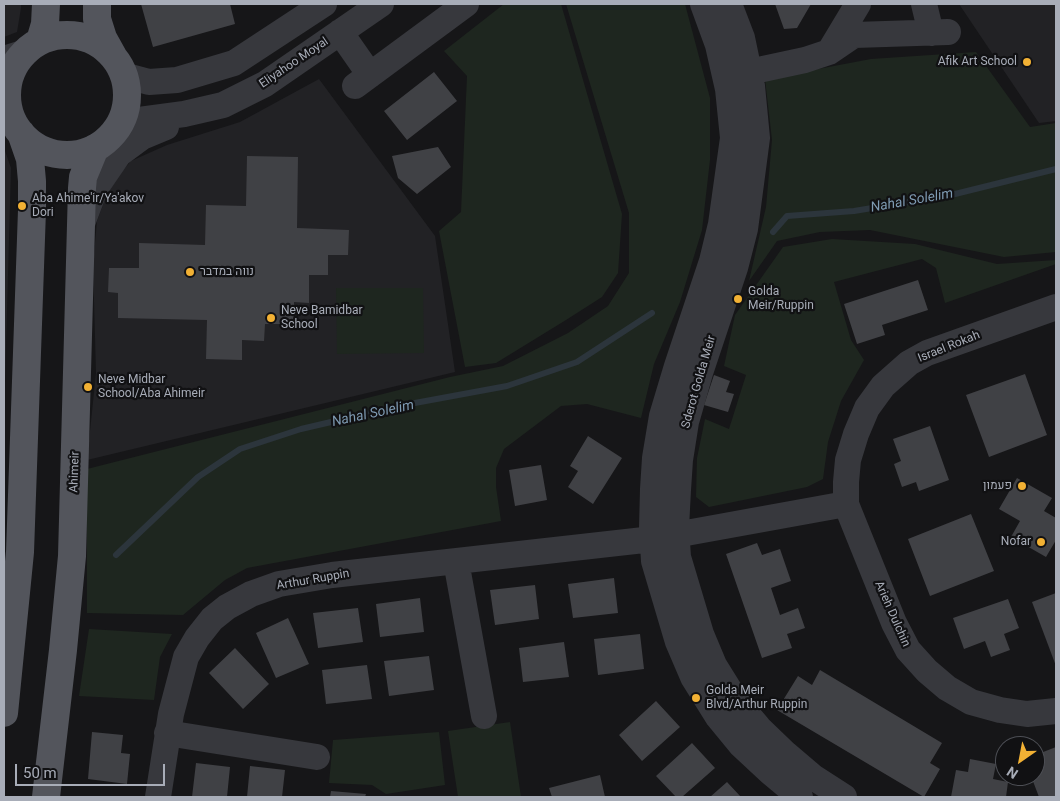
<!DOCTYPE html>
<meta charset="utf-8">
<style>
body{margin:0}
#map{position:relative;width:1060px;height:801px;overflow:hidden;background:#161618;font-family:Roboto,sans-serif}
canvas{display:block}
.frame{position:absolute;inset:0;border:5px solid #a8adb8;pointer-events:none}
.north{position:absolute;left:995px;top:736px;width:50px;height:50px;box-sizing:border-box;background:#111113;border:1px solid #4d4f55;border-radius:50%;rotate:213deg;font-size:14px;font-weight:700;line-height:20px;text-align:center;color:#a8adb8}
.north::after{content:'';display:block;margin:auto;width:18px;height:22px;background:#f2b134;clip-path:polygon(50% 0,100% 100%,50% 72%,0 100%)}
.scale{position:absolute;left:15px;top:764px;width:150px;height:22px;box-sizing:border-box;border:2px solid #a8adb8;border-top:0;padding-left:6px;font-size:15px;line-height:18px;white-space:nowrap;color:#a8adb8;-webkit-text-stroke:4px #111113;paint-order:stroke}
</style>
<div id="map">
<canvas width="1060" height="801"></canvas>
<div class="frame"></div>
<div class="north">N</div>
<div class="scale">50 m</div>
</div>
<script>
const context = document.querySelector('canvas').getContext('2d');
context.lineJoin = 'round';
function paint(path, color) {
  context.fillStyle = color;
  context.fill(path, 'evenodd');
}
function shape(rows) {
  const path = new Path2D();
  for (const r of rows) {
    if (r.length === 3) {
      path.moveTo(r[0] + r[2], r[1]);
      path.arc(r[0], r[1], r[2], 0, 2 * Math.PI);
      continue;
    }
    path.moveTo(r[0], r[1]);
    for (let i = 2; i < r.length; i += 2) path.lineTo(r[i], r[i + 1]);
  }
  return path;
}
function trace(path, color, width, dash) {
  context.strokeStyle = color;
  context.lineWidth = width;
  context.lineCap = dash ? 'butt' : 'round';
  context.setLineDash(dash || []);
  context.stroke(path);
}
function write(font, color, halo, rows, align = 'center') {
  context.font = font + ' Roboto,Heebo,sans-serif';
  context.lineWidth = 4.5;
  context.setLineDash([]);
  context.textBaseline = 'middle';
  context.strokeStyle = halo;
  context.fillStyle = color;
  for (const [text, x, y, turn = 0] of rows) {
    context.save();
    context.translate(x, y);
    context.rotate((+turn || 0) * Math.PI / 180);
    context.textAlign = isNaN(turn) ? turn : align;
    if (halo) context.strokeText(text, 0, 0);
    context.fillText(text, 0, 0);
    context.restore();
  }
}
const built = shape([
 [4,4,21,4,21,8,17,32,4,37],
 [959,4,1056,4,1056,121,1039,123],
 [319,79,435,236,455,372,87,460,96,373,93,265,97,221,111,183,131,161,167,145,240,122],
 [4,148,11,168,4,418]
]);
const green = shape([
 [504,4,561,4,622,214,618,273,602,297,566,320,496,363,465,367,439,231,461,212,467,76,444,51],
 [566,4,685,4,710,98,710,160,702,230,680,302,654,364,641,418,587,404,561,406,504,449,496,468,496,487,501,521,247,568,225,580,183,615,87,613,87,469,450,377,503,366,568,333,608,306,629,273,629,213],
 [976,52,1030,127,1056,123,1056,252,1004,257,870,230,820,232,777,241,749,281,766,207,772,140,765,79,871,59],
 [832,239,915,244,997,264,1056,260,1056,264,945,303,936,268,922,259,834,282,851,340,864,360,841,401,828,442,823,479,807,487,709,507,696,497,697,458,705,419,729,429,746,375,724,366,735,315,783,247],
 [336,288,423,288,424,353,337,354],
 [89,629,172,634,160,657,154,700,79,696],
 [510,722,521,797,458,797,448,731],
 [439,732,445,785,386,794,372,785,329,783,333,740]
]);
const stream = shape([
 [773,232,787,216,854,211,951,195,1056,169],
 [116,555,198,477,240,449,301,429,404,405,507,386,577,362,652,313]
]);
const building = shape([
 [141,4,230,4,235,24,153,47],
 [775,4,811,4,797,28,784,29],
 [434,72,457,101,407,140,384,111],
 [438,147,451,167,417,194,398,178,392,156],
 [247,156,298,157,297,228,349,230,348,255,328,255,328,275,309,275,309,303,294,302,294,324,265,324,264,341,242,340,242,360,206,359,207,320,118,318,118,293,108,292,109,268,139,268,139,243,205,245,206,205,246,206],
 [918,280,928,310,882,325,885,335,857,344,844,304],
 [1025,374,1047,435,989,457,966,395],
 [714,375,730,381,726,392,734,394,728,412,704,405],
 [930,426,949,480,919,491,916,482,902,487,894,464,901,461,893,439],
 [588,436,622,458,593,504,568,487,578,471,570,466],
 [541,465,547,500,515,506,509,470],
 [1017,478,1052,498,1044,511,1056,518,1056,540,1046,557,1011,537,1020,521,999,509],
 [971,514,994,571,930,596,908,539],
 [757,543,762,555,780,549,791,581,771,588,780,615,798,608,805,628,787,634,792,648,762,658,726,554],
 [614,578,618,613,573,618,568,584],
 [535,585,539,619,495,625,490,590],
 [1056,593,1056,666,1032,602],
 [420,598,424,632,380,637,376,604],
 [1008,599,1019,628,1004,634,1010,650,991,657,985,641,964,649,953,618],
 [358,608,363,642,318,648,313,613],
 [288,618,309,664,276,678,256,633],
 [640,634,644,669,598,675,594,639],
 [564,642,569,677,523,682,519,648],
 [235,648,269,684,243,709,209,673],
 [429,656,434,690,389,696,384,661],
 [367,665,372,699,326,704,322,670],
 [820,670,942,743,930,763,940,769,924,797,777,710,798,676,812,685],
 [656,701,680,727,642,761,619,735],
 [92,732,123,735,121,753,130,754,127,784,88,779],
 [692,743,715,768,682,797,676,797,656,776],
 [1056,747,1056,797,1039,797,1031,776,1035,776,1035,770,1042,767,1038,754],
 [970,759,996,764,993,779,1008,782,1006,797,951,797,956,770,968,772],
 [196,763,230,767,227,797,192,797],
 [250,766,285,770,282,797,247,797],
 [600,775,605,797,552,797,549,788],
 [727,782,741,797,710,797],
 [331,791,366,794,365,797,330,797]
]);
const minor = shape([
 [703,4,718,45,728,89,733,138,721,224,712,261,677,366,662,416,655,458,653,489,652,528,654,561,678,642,693,677,718,717,741,745,770,772,800,797],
 [729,4,742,38,752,86,757,138,745,229,735,268,700,373,686,422,680,460,678,490,676,528,678,557,701,634,714,665,737,702,759,728,786,754,813,777,844,797],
 [924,4,931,33],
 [340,32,370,75],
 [831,49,858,4],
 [4,59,23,53],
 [749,72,805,60,829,52,854,35,948,32],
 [123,75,149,82,177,80,234,63,324,4],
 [355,86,466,4],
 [4,106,8,107],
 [115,131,139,120,184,114,223,105,265,84,381,4],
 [83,221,95,189,119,154,142,137,166,127],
 [1056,307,927,353,909,363,883,386,867,408,856,434,848,460,846,482,846,504,894,623,908,650,927,671,947,688,971,702,1000,710,1027,714,1056,711],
 [456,561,484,716],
 [167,733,317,757],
 [158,797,171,714,186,657,197,638,212,619,227,607,251,594,279,584,332,575,653,539,846,504]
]);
const major = shape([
 [97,4,97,19,103,38,113,56],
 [67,95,60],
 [40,41,45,24,46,4],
 [4,713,20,552,32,210,32,181,30,159,21,133],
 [46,797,63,650,72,556,82,188,83,177,95,148]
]);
const markers = [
 [1027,62,5,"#f2b134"],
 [22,206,5,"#f2b134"],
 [190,272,5,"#f2b134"],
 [738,299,5,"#f2b134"],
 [271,318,5,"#f2b134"],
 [88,387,5,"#f2b134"],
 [1022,486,5,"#f2b134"],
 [1041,542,5,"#f2b134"],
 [696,698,5,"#f2b134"]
];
const poiNames = [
 ["Afik Art School",1017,62,"right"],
 ["Aba Ahime'ir/Ya'akov",32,199],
 ["Dori",32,213],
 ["נווה במדבר",200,272],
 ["Golda",748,292],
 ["Meir/Ruppin",748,306],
 ["Neve Bamidbar",281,311],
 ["School",281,325],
 ["Neve Midbar",98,380],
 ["School/Aba Ahimeir",98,394],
 ["פעמון",1012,486,"right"],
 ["Nofar",1031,542,"right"],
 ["Golda Meir",706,691],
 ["Blvd/Arthur Ruppin",706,705]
];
const streetNames = [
 ["Eliyahoo Moyal",294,63,-34],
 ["Israel Rokah",949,347,-22],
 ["Sderot Golda Meir",699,382,-74],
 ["Ahimeir",75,472,-88],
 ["Arthur Ruppin",313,580,-10],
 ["Arieh Dulchin",892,614,66]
];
const waterNames = [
 ["Nahal Solelim",912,201,-10],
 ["Nahal Solelim",373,414,-12]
];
paint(built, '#222225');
paint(green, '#1e261f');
trace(stream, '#2c353c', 6);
paint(building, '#404145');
trace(minor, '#37383d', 26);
trace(major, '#53555c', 28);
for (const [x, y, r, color] of markers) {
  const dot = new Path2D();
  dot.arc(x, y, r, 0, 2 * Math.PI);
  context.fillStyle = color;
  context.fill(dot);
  trace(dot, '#111113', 2);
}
write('12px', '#a8adb8', '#111113', poiNames, 'left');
write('12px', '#a8adb8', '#111113', streetNames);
write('italic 14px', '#7f9bb3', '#111113', waterNames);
</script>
